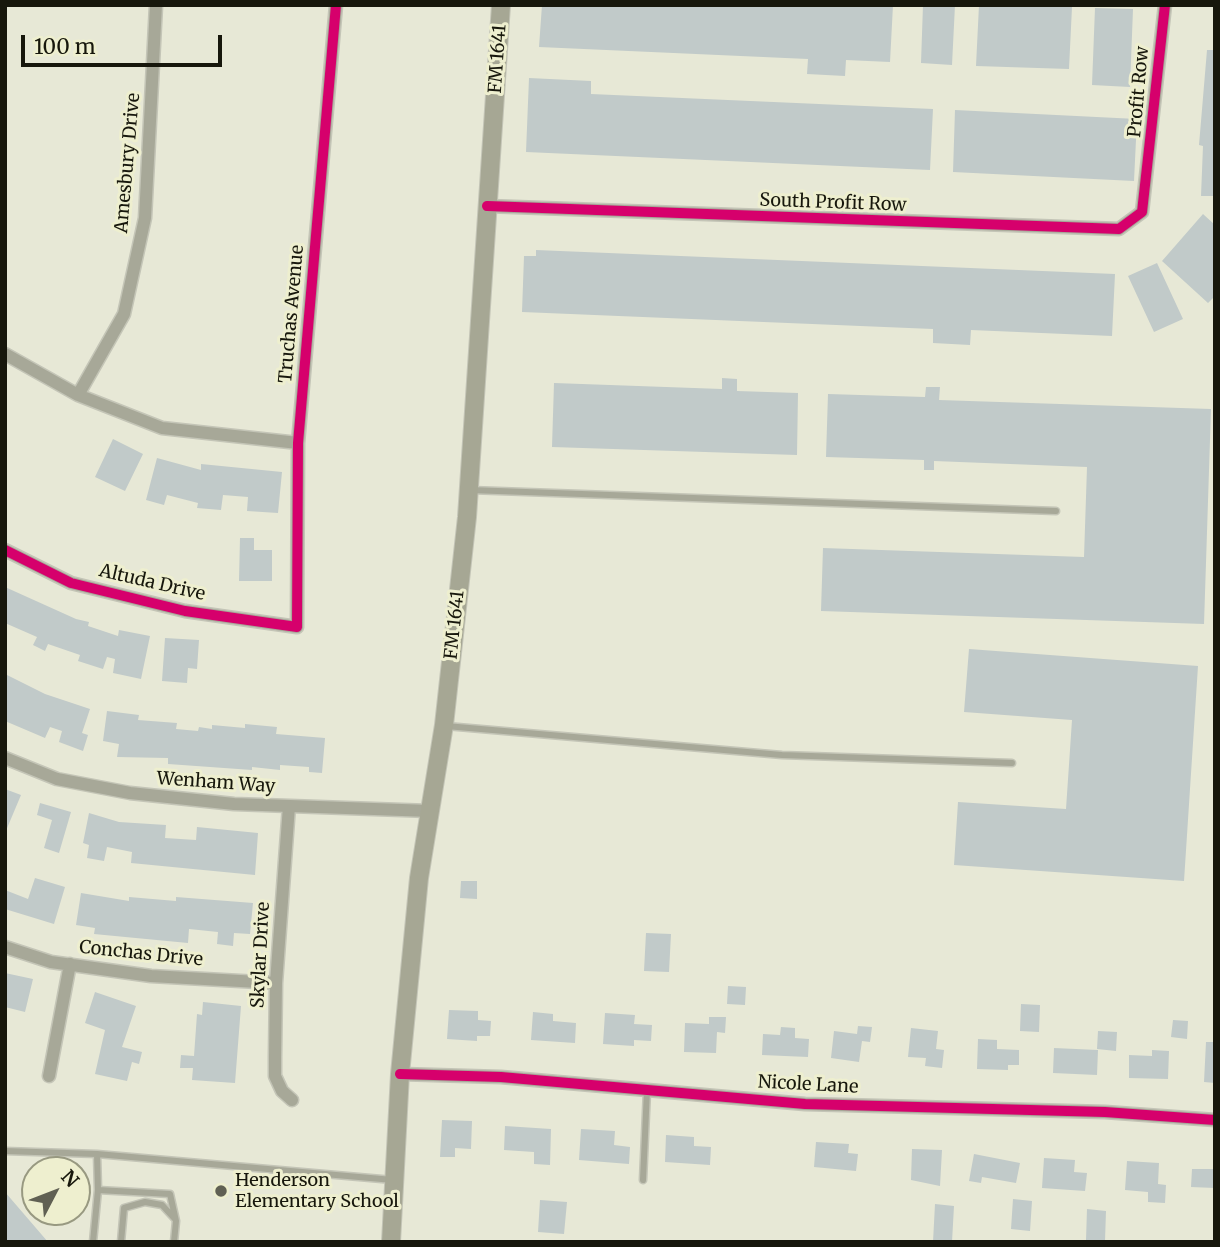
<!DOCTYPE html>
<style>
body{margin:0}
#map{position:relative;width:1220px;height:1247px;overflow:hidden;background:#e7e8d6;font-family:Merriweather,serif}
canvas{display:block}
.frame{position:absolute;inset:0;border:7px solid #17170c;pointer-events:none}
.north{position:absolute;left:21px;top:1156px;width:70px;height:70px;box-sizing:border-box;background:#eeefcf;border:2px solid #989981;border-radius:50%;rotate:48deg;font-size:19px;font-weight:700;line-height:28px;text-align:center;color:#17170c}
.north::after{content:'';display:block;margin:auto;width:24px;height:32px;background:#606053;clip-path:polygon(50% 0,100% 100%,50% 72%,0 100%)}
.scale{position:absolute;left:21px;top:35px;width:201px;height:32px;box-sizing:border-box;border:4px solid #17170c;border-top:0;padding-left:9px;font-size:21px;line-height:24px;white-space:nowrap;color:#17170c;-webkit-text-stroke:5px #eeefcf;paint-order:stroke}
</style>
<div id="map">
<canvas width="1220" height="1247"></canvas>
<div class="frame"></div>
<div class="north">N</div>
<div class="scale">100 m</div>
</div>
<script>
const context = document.querySelector('canvas').getContext('2d');
context.lineJoin = 'round';
function paint(path, color) {
  context.fillStyle = color;
  context.fill(path, 'evenodd');
}
function shape(rows) {
  const path = new Path2D();
  for (const r of rows) {
    path.moveTo(r[0], r[1]);
    for (let i = 2; i < r.length; i += 2) path.lineTo(r[i], r[i + 1]);
  }
  return path;
}
function trace(path, color, width, dash) {
  context.strokeStyle = color;
  context.lineWidth = width;
  context.lineCap = dash ? 'butt' : 'round';
  context.setLineDash(dash || []);
  context.stroke(path);
}
function write(font, color, halo, rows, align = 'center') {
  context.font = font + ' Merriweather,serif';
  context.lineWidth = 6;
  context.setLineDash([]);
  context.textBaseline = 'middle';
  context.strokeStyle = halo;
  context.fillStyle = color;
  for (const [text, x, y, turn = 0] of rows) {
    context.save();
    context.translate(x, y);
    context.rotate((+turn || 0) * Math.PI / 180);
    context.textAlign = isNaN(turn) ? turn : align;
    if (halo) context.strokeText(text, 0, 0);
    context.fillText(text, 0, 0);
    context.restore();
  }
}
const building = shape([
 [542,5,893,5,890,62,846,60,845,76,807,74,808,59,539,47],
 [923,5,955,5,952,65,921,63],
 [979,5,1072,7,1069,69,976,66],
 [1095,8,1133,9,1130,87,1092,85],
 [1207,50,1215,50,1215,196,1201,196,1203,146,1199,145],
 [529,78,591,81,591,94,933,109,930,170,526,152],
 [955,110,1137,119,1134,181,953,172],
 [1203,214,1215,225,1215,296,1208,303,1162,261],
 [536,250,1115,274,1112,336,971,330,970,345,933,343,933,329,522,312,524,256,536,256],
 [1157,263,1183,319,1154,332,1128,276],
 [722,378,737,379,737,391,798,393,797,455,552,447,554,383,722,389],
 [926,387,940,387,939,400,1211,409,1204,624,821,611,823,548,1084,557,1087,467,934,461,934,470,924,470,924,460,826,457,828,394,925,397],
 [113,439,143,454,125,491,95,477],
 [157,458,201,470,201,464,282,472,278,513,247,511,248,497,223,495,221,510,197,508,198,503,167,495,164,505,146,500],
 [240,538,254,538,254,550,272,550,272,581,239,581],
 [5,587,76,619,89,622,88,626,118,636,119,630,150,636,141,679,113,673,115,659,107,657,103,669,78,661,80,655,48,644,45,651,33,645,37,637,5,623],
 [165,638,199,640,197,669,188,668,187,683,162,681],
 [969,649,1198,666,1184,881,954,865,958,802,1066,809,1072,720,964,712],
 [5,674,45,694,90,709,82,733,88,735,83,751,59,742,62,731,50,727,45,738,5,721],
 [107,711,139,715,138,720,177,723,176,729,198,731,199,727,212,729,212,725,245,728,245,724,277,727,276,734,325,738,322,773,309,772,309,767,280,765,280,770,252,767,252,770,168,764,168,758,117,757,119,744,103,741],
 [5,789,21,795,5,833],
 [40,803,71,812,59,853,44,848,52,820,37,815],
 [89,813,119,822,166,825,165,838,196,840,197,827,258,833,255,875,131,863,132,852,107,847,104,861,87,858,89,845,83,843],
 [35,878,65,887,54,924,5,909,5,890,28,899],
 [461,881,477,881,477,899,460,898],
 [81,893,129,901,129,897,176,901,176,897,253,903,250,934,234,933,233,946,217,944,218,932,189,929,188,943,94,934,95,928,76,925],
 [646,933,671,934,669,972,644,971],
 [5,973,33,979,25,1012,5,1007],
 [728,986,746,987,745,1005,727,1004],
 [95,992,136,1006,122,1047,142,1052,139,1064,132,1062,127,1081,95,1074,105,1030,85,1023],
 [203,1002,241,1006,235,1083,192,1080,193,1068,180,1068,181,1055,194,1056,197,1014,202,1015],
 [1021,1004,1040,1005,1039,1032,1020,1031],
 [449,1010,478,1011,478,1020,491,1021,490,1036,477,1036,477,1041,447,1039],
 [533,1012,553,1014,553,1021,576,1023,575,1043,531,1040],
 [605,1013,635,1015,634,1024,652,1025,651,1041,634,1040,634,1046,603,1044],
 [709,1017,726,1017,725,1033,717,1032,716,1053,684,1052,685,1023,709,1024],
 [1173,1020,1188,1021,1187,1039,1171,1037],
 [858,1026,872,1027,870,1042,862,1041,859,1062,831,1058,834,1031,857,1034],
 [781,1027,795,1028,795,1038,809,1039,808,1057,762,1055,763,1034,780,1035],
 [911,1028,938,1031,936,1049,944,1050,942,1068,925,1066,926,1058,908,1057],
 [1098,1031,1117,1032,1116,1051,1097,1049],
 [978,1039,997,1040,997,1049,1019,1050,1019,1065,1008,1065,1008,1070,977,1069],
 [1206,1042,1215,1042,1215,1083,1204,1082],
 [1054,1048,1098,1050,1097,1075,1053,1073],
 [1152,1050,1169,1051,1168,1079,1129,1078,1129,1055,1152,1056],
 [442,1120,472,1121,471,1149,455,1148,455,1157,440,1157],
 [505,1126,551,1129,550,1165,534,1164,534,1152,504,1150],
 [581,1129,615,1131,614,1145,630,1147,629,1164,579,1160],
 [666,1135,694,1137,694,1146,711,1147,710,1165,665,1162],
 [816,1142,849,1144,848,1153,858,1154,856,1171,814,1167],
 [912,1149,942,1150,940,1186,911,1180],
 [974,1154,1020,1163,1016,1183,982,1177,981,1183,969,1181],
 [1044,1158,1075,1160,1074,1172,1087,1173,1085,1191,1042,1188],
 [1127,1161,1159,1163,1158,1184,1166,1185,1165,1203,1148,1202,1148,1192,1125,1190],
 [1192,1169,1215,1169,1215,1188,1191,1187],
 [5,1192,48,1242,5,1242],
 [1013,1199,1032,1201,1030,1231,1011,1229],
 [540,1200,567,1202,564,1234,538,1232],
 [935,1204,954,1206,952,1242,933,1242],
 [1087,1209,1106,1211,1105,1241,1086,1240]
]);
const service = shape([
 [470,490,1056,511],
 [446,726,782,755,1012,763],
 [5,1151,97,1154,393,1180],
 [643,1180,647,1090],
 [98,1190,170,1194,176,1221,174,1242],
 [93,1242,98,1190,97,1154],
 [121,1242,124,1208,145,1202,162,1205,175,1219]
]);
const minor = shape([
 [487,206,1119,229,1142,212,1165,5],
 [5,354,78,395,162,428,298,443],
 [78,395,124,314,145,218,156,5],
 [5,550,71,583,185,611,297,627,298,443,336,5],
 [5,758,57,779,130,793,234,804,430,811],
 [289,806,276,983,275,1057,275,1076,282,1091,292,1100],
 [5,947,51,962,151,976,276,983],
 [400,1074,501,1077,805,1104,1105,1112,1215,1120],
 [49,1076,70,964]
]);
const secondary = shape([
 [391,1242,400,1074,419,878,444,725,467,517,501,5]
]);
const cycleway = shape([
 [487,206,1119,229,1142,212,1165,5],
 [5,550,71,583,185,611,297,627,298,443,336,5],
 [400,1074,501,1077,805,1104,1105,1112,1215,1120]
]);
const markers = [
 [221,1191,7,"#606053"]
];
const streetNames = [
 ["FM 1641",498,59,-86],
 ["Profit Row",1139,92,-85],
 ["Amesbury Drive",128,163,-85],
 ["South Profit Row",833,203,2],
 ["Truchas Avenue",292,314,-85],
 ["Altuda Drive",152,583,13],
 ["FM 1641",455,625,-84],
 ["Wenham Way",216,783,4],
 ["Conchas Drive",141,954,6],
 ["Skylar Drive",261,955,-87],
 ["Nicole Lane",808,1085,3]
];
const poiNames = [
 ["Henderson",235,1181],
 ["Elementary School",235,1202]
];
paint(building, '#c1cac9');
trace(service, '#c4c5b7', 9);
trace(minor, '#c4c5b7', 15);
trace(secondary, '#c4c5b7', 20);
trace(service, '#a7a898', 6);
trace(minor, '#a7a898', 12);
trace(secondary, '#a6a794', 18);
trace(cycleway, '#d6006c', 10);
for (const [x, y, r, color] of markers) {
  const dot = new Path2D();
  dot.arc(x, y, r, 0, 2 * Math.PI);
  context.fillStyle = color;
  context.fill(dot);
  trace(dot, '#eeefcf', 2.5);
}
write('18px', '#17170c', '#eeefcf', streetNames);
write('18px', '#17170c', '#eeefcf', poiNames, 'left');
</script>
